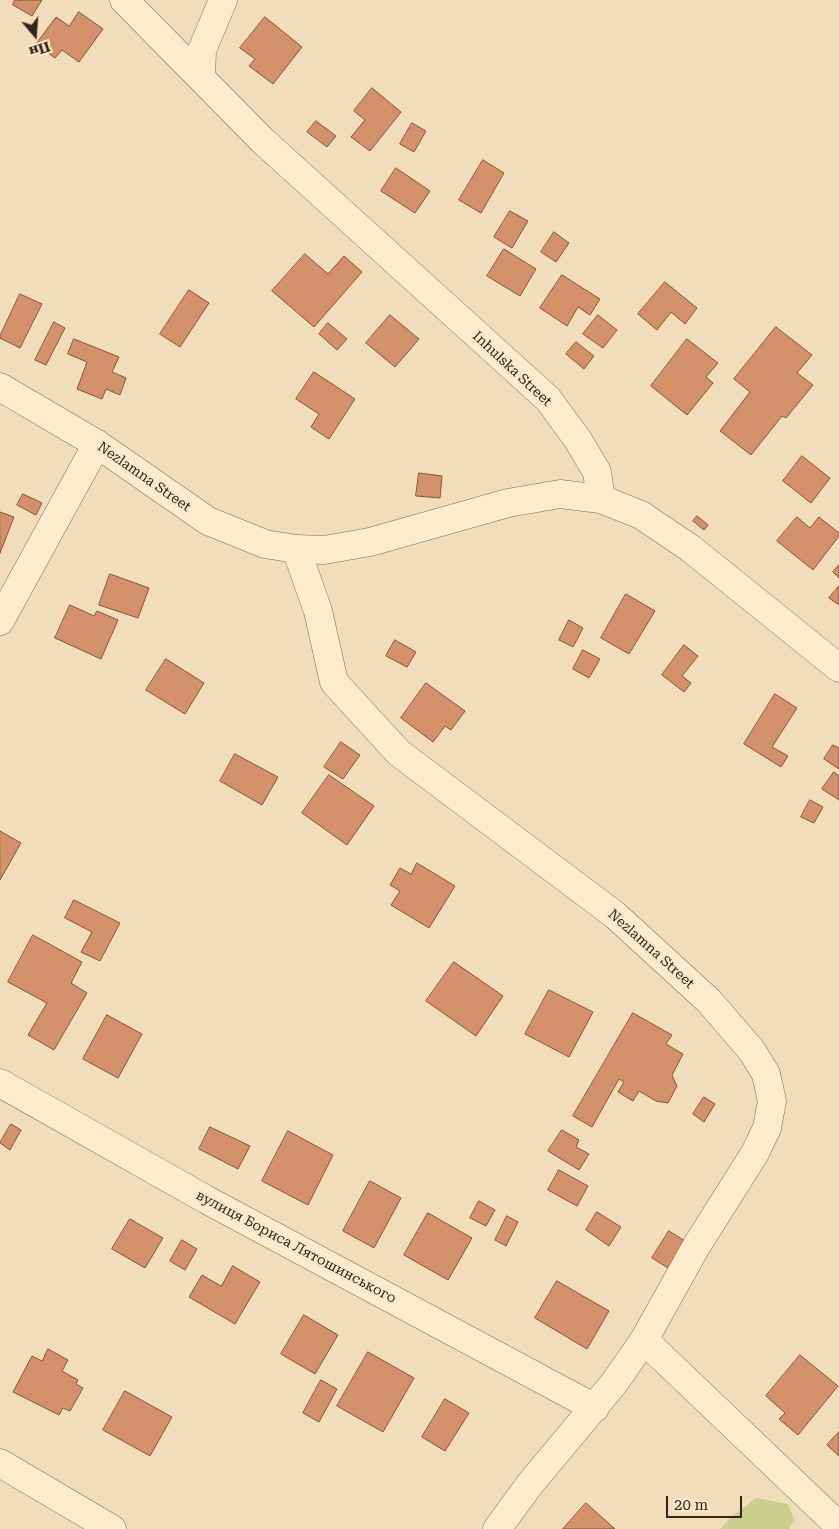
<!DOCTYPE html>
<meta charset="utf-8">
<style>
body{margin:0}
#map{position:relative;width:839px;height:1529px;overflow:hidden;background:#f1ddb9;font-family:"Roboto Serif",serif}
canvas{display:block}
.north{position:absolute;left:10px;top:10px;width:50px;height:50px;-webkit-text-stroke:4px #f8e8c9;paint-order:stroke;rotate:162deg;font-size:14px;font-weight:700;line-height:20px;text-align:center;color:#362519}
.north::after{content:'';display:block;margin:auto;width:18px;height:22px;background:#362519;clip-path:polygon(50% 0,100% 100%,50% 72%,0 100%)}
.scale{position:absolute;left:666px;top:1496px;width:76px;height:22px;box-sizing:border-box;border:2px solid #362519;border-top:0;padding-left:6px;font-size:15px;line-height:18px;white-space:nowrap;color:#362519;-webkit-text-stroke:4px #f8e8c9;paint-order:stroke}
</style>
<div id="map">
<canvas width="839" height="1529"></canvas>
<div class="north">Пн</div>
<div class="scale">20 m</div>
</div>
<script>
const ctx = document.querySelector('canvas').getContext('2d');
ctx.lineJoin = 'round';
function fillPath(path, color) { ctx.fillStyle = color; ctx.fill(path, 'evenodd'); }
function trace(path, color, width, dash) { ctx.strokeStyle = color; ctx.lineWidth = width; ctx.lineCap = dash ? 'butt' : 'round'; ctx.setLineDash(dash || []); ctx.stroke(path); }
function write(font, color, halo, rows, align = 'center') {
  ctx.font = font + ' "Roboto Serif",serif'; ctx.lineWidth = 5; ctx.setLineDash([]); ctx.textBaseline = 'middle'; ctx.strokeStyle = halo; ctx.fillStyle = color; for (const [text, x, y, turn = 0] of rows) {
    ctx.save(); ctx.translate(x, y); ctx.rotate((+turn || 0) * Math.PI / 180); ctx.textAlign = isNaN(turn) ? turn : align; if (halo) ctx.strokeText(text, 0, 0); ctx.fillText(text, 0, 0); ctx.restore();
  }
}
fillPath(new Path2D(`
 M 756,1498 L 788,1504 L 794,1520 L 789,1529 L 720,1529 L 729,1519 Z`), '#cbcf8d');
const building = new Path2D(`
 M 15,0 L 42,0 L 32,16 L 13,5 Z
 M 79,12 L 103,29 L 79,62 L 62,50 L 55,58 L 36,44 L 56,17 L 69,26 Z
 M 265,17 L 302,47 L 273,84 L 249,66 L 255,59 L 240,48 Z
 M 372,88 L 401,112 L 370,151 L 351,137 L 365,120 L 354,111 Z
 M 316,121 L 336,136 L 327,147 L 307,132 Z
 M 412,123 L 426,131 L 414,152 L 400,144 Z
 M 483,160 L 504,173 L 481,213 L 459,200 Z
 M 396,168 L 430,191 L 415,213 L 381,191 Z
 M 510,211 L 528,221 L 512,248 L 494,237 Z
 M 554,232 L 569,243 L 556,262 L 541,252 Z
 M 504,249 L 536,269 L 520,296 L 487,276 Z
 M 305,254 L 328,274 L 344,256 L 362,272 L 314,327 L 272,291 Z
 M 562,275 L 600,299 L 590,315 L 578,307 L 567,326 L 540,308 Z
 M 665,282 L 697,308 L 685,324 L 671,312 L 657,330 L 638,314 Z
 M 189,290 L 209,303 L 180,347 L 160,334 Z
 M 20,294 L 42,304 L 20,348 L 0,338 L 0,336 Z
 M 390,315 L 419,339 L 395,367 L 366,343 Z
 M 598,315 L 617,330 L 603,348 L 583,334 Z
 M 54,322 L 65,328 L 46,365 L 35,360 Z
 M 328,323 L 347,339 L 337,350 L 319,334 Z
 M 776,327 L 812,355 L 797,373 L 813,385 L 786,418 L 782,416 L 751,455 L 720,431 L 750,392 L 734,379 Z
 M 74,339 L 119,357 L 112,372 L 126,378 L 120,395 L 106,389 L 102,399 L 77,389 L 87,362 L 68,354 Z
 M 687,339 L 718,363 L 706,377 L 713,383 L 687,415 L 651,386 Z
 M 576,342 L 594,356 L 584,369 L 566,354 Z
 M 314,372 L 355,399 L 329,439 L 311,427 L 319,414 L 296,399 Z
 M 802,456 L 830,478 L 811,503 L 783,481 Z
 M 419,473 L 442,476 L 440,498 L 416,496 Z
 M 23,494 L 42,503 L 36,515 L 17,505 Z
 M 0,512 L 14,517 L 0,553 Z
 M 697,516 L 708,525 L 704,530 L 693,521 Z
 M 797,517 L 810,528 L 819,517 L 839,533 L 839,536 L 813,570 L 777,541 Z
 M 839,565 L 839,578 L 833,572 Z
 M 110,574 L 149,588 L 138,618 L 99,605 Z
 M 839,586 L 839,605 L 829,598 Z
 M 626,594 L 655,611 L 629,654 L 601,638 Z
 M 70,605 L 94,616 L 97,611 L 118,620 L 101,659 L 55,638 Z
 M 569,620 L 583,628 L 573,647 L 559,640 Z
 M 395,640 L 416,652 L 407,667 L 386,656 Z
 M 684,645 L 698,656 L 682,676 L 691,683 L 684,692 L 662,675 Z
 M 583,650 L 600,659 L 589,678 L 573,669 Z
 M 166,659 L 204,683 L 185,714 L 146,690 Z
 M 426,683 L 465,711 L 451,730 L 445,726 L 433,742 L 401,718 Z
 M 775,694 L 797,708 L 772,747 L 788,756 L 781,767 L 744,744 Z
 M 341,742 L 360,755 L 343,779 L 324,767 Z
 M 833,745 L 839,748 L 839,769 L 824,759 Z
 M 235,754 L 278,777 L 262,805 L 220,781 Z
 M 834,772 L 839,776 L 839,800 L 822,789 Z
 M 329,775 L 374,806 L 347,845 L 302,813 Z
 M 810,800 L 823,807 L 814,823 L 801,817 Z
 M 0,831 L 21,843 L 0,880 Z
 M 417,863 L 455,886 L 429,928 L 391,905 L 400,891 L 390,885 L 400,868 L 411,874 Z
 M 74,900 L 120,923 L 100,961 L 81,952 L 92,932 L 65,918 Z
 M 33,935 L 82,962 L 71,983 L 87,993 L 54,1050 L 28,1035 L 47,1003 L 8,982 Z
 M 454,962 L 503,996 L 476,1036 L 426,1001 Z
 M 549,990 L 593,1012 L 569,1057 L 525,1034 Z
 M 633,1013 L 672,1035 L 666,1044 L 683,1054 L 672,1075 L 677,1086 L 668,1103 L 656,1101 L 639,1091 L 633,1101 L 618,1092 L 624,1082 L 619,1079 L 592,1127 L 573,1116 Z
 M 107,1015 L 142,1034 L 118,1078 L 83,1059 Z
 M 704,1097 L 715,1104 L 704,1122 L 693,1114 Z
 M 11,1124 L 21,1130 L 10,1150 L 0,1143 Z
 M 210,1127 L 250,1146 L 238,1169 L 199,1149 Z
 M 562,1130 L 579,1140 L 576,1147 L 589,1154 L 579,1170 L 548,1151 Z
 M 288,1131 L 333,1155 L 308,1205 L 262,1181 Z
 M 559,1170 L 588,1186 L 577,1206 L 548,1190 Z
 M 370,1181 L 401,1198 L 374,1248 L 343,1231 Z
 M 479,1201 L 495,1210 L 486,1226 L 470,1218 Z
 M 597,1212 L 621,1227 L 609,1246 L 586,1230 Z
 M 428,1213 L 472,1238 L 448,1280 L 404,1255 Z
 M 507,1216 L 518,1222 L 506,1246 L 495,1240 Z
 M 130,1219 L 163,1238 L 145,1268 L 112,1249 Z
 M 669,1231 L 685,1241 L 668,1268 L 652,1258 Z
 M 182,1240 L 197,1249 L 185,1270 L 170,1261 Z
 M 233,1266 L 260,1282 L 235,1324 L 189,1297 L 202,1275 L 221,1286 Z
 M 557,1281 L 609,1311 L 587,1349 L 535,1318 Z
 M 304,1315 L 338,1335 L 315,1374 L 281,1354 Z
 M 48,1349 L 68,1360 L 62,1371 L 78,1380 L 76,1384 L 83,1388 L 70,1411 L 63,1408 L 59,1415 L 13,1392 L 32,1356 L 42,1361 Z
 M 368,1352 L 414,1378 L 383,1432 L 337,1406 Z
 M 800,1355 L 838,1386 L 798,1435 L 779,1419 L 785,1413 L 766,1396 Z
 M 321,1380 L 337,1389 L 319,1422 L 303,1413 Z
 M 125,1391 L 172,1417 L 150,1456 L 103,1430 Z
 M 445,1399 L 469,1413 L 445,1451 L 422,1437 Z
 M 839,1432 L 839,1456 L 827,1445 Z
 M 586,1503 L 615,1529 L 563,1529 Z`);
fillPath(building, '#d3916b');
trace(building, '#895336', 1);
const minor = new Path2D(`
 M 124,0 L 201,78
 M 223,0 L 202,50 L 201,78 L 263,141 L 548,399 L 578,440 L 597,472 L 601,499
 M 296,549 L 318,611 L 334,682 L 399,753 L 615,915 L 709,1001 L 752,1051 L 766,1074 L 772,1101 L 767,1128 L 755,1153 L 697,1245 L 644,1340 L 615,1382 L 530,1484 L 497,1529
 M 0,621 L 97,444
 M 0,1083 L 207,1200 L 595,1408
 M 644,1340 L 839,1526
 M 0,1463 L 112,1529`);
const tertiary = new Path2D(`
 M 0,387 L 97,444 L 208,521 L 265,544 L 296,549 L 324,550 L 370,542 L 508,503 L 560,494 L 601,499 L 641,515 L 690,548 L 839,668`);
trace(minor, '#886c52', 29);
trace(tertiary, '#886c52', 29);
trace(minor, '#fcebcc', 28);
trace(tertiary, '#fcebcc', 28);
write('14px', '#362519', '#f8e8c9', [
 ["Inhulska Street",512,369,43],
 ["Nezlamna Street",144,477,35],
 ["Nezlamna Street",651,949,42],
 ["вулиця Бориса Лятошинського",296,1247,28]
]);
</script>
